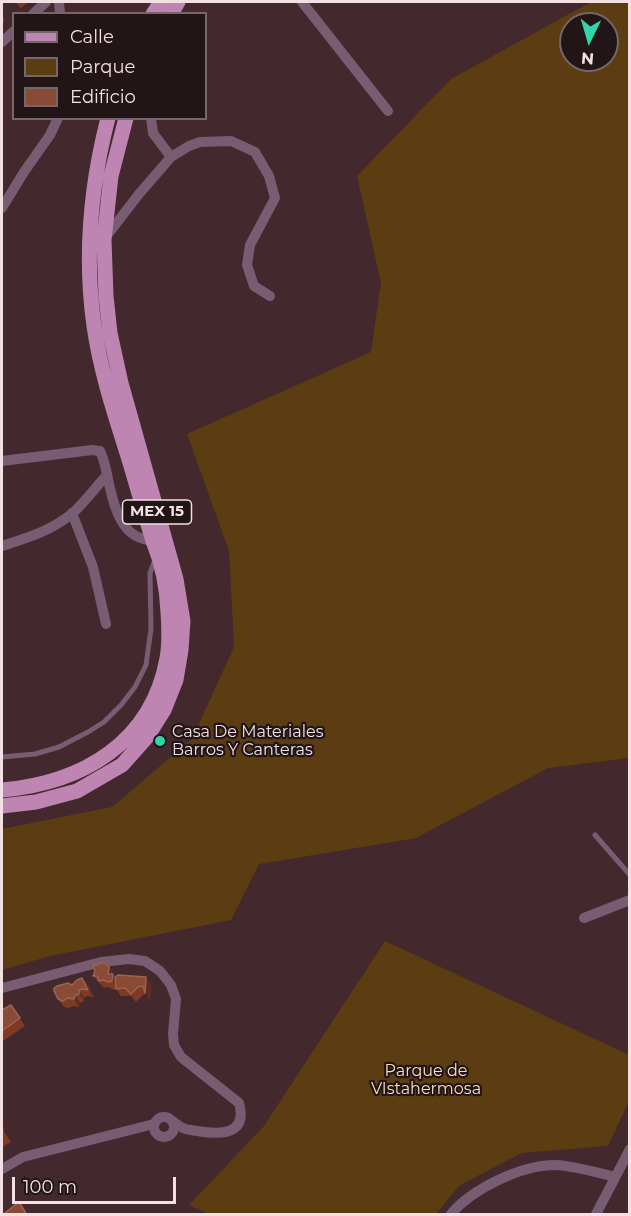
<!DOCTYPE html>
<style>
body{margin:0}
#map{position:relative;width:631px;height:1216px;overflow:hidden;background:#43282d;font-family:Montserrat,sans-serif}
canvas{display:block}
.frame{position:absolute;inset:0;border:3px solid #f3e0e3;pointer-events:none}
.legend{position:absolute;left:12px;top:12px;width:195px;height:108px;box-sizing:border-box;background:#211517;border:2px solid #756669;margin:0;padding:8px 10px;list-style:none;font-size:18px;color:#f3e0e3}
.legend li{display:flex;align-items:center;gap:12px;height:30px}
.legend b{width:30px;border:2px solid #756669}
.north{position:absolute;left:559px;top:12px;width:60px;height:60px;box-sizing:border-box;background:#211517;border:2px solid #756669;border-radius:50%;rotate:185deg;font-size:16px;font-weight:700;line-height:24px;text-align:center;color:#f3e0e3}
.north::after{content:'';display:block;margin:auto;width:21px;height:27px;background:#32d4a9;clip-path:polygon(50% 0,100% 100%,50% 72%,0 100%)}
.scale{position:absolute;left:12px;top:1177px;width:164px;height:27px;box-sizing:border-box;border:3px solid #f3e0e3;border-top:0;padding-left:8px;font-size:18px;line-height:21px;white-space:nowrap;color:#f3e0e3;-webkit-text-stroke:4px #211517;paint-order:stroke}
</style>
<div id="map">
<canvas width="631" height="1216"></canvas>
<div class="frame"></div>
<ul class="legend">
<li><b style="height:8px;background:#be85b3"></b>Calle</li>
<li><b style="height:16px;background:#5c3d12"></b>Parque</li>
<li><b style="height:16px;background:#8a4b36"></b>Edificio</li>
</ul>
<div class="north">N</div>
<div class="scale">100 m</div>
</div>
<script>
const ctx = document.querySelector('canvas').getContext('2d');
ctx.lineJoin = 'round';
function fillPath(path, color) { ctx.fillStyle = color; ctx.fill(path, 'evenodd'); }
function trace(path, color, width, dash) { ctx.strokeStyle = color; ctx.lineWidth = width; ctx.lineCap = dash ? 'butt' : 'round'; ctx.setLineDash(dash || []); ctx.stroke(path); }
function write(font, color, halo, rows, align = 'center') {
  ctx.font = font + ' Montserrat,sans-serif'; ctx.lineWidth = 4.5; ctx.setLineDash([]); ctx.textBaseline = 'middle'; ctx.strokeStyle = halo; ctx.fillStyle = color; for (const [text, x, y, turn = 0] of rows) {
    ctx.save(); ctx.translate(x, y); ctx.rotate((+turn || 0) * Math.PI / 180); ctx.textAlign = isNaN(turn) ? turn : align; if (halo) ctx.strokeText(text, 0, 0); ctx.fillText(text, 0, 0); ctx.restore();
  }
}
fillPath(new Path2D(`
 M 591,2 L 629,2 L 629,758 L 548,768 L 416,838 L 259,864 L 231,920 L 50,956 L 2,970 L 2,829 L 112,807 L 192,739 L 234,647 L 229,551 L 187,434 L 371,352 L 381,283 L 357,176 L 451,79 ZM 571,24 L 607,24 L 607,60 L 571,60 Z
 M 385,941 L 629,1055 L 629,1101 L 608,1146 L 522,1153 L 460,1185 L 436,1214 L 209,1214 L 189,1205 L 264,1126 Z`), '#5c3d12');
trace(new Path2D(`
 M 2,757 L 35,754 L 59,747 L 88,732 L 104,722 L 121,705 L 135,687 L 146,665 L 151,629 L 150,573 L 155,560
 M 595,835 L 630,875`), '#785c72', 5);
trace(new Path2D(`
 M 59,2 L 60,14
 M 302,2 L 388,111
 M 33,14 L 46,2
 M 2,42 L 14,31
 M 151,118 L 153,133 L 171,157
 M 2,208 L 24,172 L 50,135 L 58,118
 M 105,238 L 139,194 L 171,157 L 189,146 L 200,142 L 231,141 L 255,152 L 269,176 L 275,198 L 250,245 L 247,265 L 254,286 L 270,296
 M 2,461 L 92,450 L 100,451 C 104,459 105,466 107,474 C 111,494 117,528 138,537 C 143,539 148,540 153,541
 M 72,513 L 93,567 L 106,624
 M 2,546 C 27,538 54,530 75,511 C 86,500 96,487 107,475
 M 584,918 L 630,900
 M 2,988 L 101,962 L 129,959 L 145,961 L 160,971 L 171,985 L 176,999 L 173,1034 L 174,1045 L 181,1057 L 239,1103 C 248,1135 220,1135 197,1131 C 193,1130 187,1130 183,1128 C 179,1126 175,1123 171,1120
 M154 1127a10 10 0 1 1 20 0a10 10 0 1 1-20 0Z
 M 2,1169 L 23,1157 L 154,1124
 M 451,1214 C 472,1189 521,1165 555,1165 C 575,1166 596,1172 615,1177
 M 596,1214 L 630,1149`), '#785c72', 10);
trace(new Path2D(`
 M 153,14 L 161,2
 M 171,14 L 178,2
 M 2,790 C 82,783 152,743 167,658 C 170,643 169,627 168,612 C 167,588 162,563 153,541 C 144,512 136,482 127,453 C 114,412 100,369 94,326 C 84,255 90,188 108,118
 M 2,806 L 36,802 L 77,791 L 122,765 L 147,737 L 164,710 L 176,680 L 181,650 L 183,621 L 176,579 L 121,383 L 110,333 L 106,296 L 104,240 L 111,176 L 126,118`), '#be85b3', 15);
fillPath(new Path2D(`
 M 15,2 L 28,2 L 21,8 Z
 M 2,15 L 5,20 L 2,23 Z
 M 109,967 L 115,977 L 151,984 L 150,1001 L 146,994 L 143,995 L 136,1002 L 131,996 L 121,996 L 116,989 L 114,990 L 108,987 L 104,988 L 93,976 Z
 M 82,978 L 88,985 L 94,997 L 87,996 L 84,998 L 84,1001 L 80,1003 L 79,1007 L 73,1006 L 69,1008 L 64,1007 L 58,999 L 72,985 Z
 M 11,1005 L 25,1026 L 3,1041 L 2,1039 L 2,1010 Z
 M 2,1122 L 5,1130 L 4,1132 L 11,1142 L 2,1147 Z`), '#7e3a22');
fillPath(new Path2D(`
 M 109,967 L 118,982 L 118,989 L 108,974 Z
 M 146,977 L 151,984 L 150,1001 L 145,993 Z
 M 82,978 L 88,985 L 94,997 L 88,990 Z
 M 79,990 L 84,998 L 84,1001 L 79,994 Z
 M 75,995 L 80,1003 L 79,1007 L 74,999 Z
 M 2,1122 L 5,1130 L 4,1132 L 2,1128 Z`), '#612b1d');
const building = new Path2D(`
 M 99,963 L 104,963 L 109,967 L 108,974 L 113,974 L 112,981 L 109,982 L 103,980 L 99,981 L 97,976 L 93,976 L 95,971 L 93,965 L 98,965 Z
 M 118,975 L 146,977 L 145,993 L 143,986 L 138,987 L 131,994 L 125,988 L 116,989 L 115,977 Z
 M 82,978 L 88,990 L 82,989 L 79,990 L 79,994 L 75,995 L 74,999 L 67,998 L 63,1001 L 58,999 L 54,991 L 54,988 L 57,986 L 68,983 L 72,985 L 77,980 Z
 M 11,1005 L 20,1018 L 2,1031 L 2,1010 Z
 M 19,1202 L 27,1215 L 2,1215 Z`);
fillPath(building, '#8a4b36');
trace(building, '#9b6351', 1.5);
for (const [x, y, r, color] of [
 [160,741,6,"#32d4a9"]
]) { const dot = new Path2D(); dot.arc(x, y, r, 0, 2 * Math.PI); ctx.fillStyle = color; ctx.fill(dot); trace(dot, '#211517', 2); }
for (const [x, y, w] of [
 [157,512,69]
]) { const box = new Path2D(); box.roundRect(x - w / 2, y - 12, w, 24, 4.5); ctx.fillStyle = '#211517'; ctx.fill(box); trace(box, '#f3e0e3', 1.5); }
write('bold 15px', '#f3e0e3', null, [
 ["MEX 15",157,512]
]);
write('16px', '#f3e0e3', '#211517', [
 ["Casa De Materiales",172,732],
 ["Barros Y Canteras",172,750]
], 'left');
write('16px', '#fbdebb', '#211517', [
 ["Parque de",426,1071],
 ["VIstahermosa",426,1089]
]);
</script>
